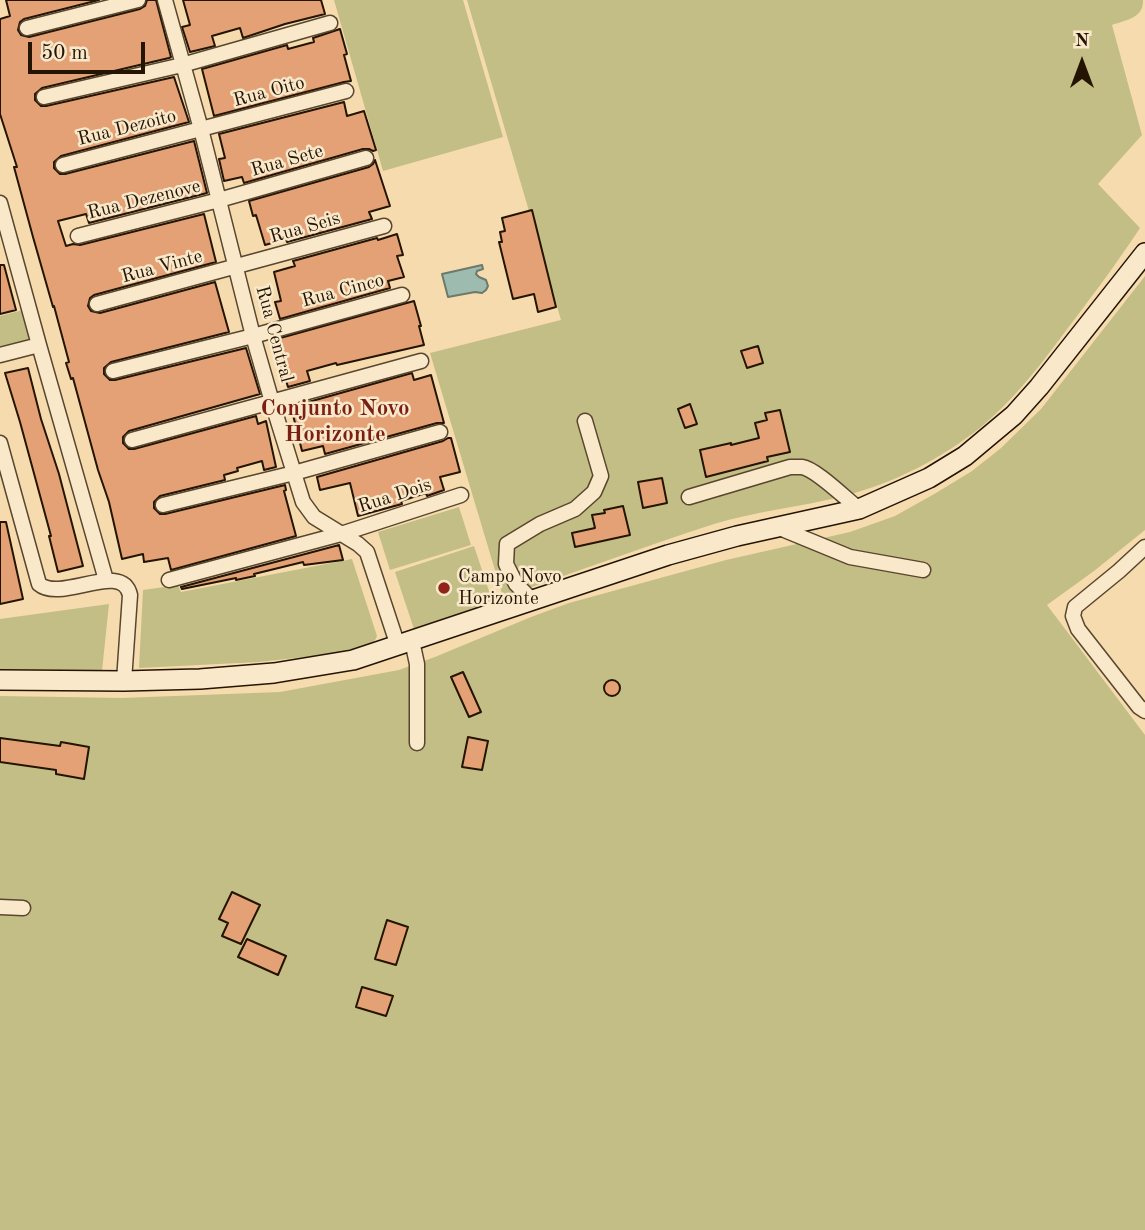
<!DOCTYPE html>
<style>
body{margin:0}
#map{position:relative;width:1145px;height:1230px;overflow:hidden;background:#f6dbae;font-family:"Old Standard TT",serif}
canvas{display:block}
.north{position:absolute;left:1047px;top:28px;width:70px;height:70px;-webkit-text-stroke:5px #f9e8ca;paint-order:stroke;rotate:0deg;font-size:19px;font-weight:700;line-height:28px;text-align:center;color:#241503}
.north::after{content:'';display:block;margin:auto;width:24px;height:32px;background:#241503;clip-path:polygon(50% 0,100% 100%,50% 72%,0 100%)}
.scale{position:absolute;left:28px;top:42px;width:117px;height:32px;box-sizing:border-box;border:4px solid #241503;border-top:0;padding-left:9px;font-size:21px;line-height:24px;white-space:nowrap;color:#241503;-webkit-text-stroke:5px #f9e8ca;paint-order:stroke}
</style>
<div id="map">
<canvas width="1145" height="1230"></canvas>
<div class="north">N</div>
<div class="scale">50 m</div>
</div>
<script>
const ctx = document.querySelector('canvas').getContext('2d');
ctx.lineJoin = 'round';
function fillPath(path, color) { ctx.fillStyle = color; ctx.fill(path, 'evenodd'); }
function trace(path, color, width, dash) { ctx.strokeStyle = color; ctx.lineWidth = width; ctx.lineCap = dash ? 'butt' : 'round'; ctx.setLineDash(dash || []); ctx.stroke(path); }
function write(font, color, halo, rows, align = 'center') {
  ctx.font = font + ' "Old Standard TT",serif'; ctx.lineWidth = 5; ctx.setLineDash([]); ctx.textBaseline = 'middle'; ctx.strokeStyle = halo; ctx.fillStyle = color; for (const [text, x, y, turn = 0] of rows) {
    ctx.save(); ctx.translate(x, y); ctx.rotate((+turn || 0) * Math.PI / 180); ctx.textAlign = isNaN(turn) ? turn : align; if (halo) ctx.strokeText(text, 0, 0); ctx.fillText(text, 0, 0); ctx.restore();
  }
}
fillPath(new Path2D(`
 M 334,0 L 463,0 L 503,137 L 383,171 Z
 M 467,0 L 1143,0 C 1144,18 1126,20 1112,25 L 1142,135 L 1098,184 L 1140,228 C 1115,266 1087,303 1059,340 C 1036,371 1011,402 981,427 C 941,459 894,483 844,496 C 801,507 757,511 714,524 C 643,547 573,573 503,597 L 430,353 L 561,320 Z
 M 1145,276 L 1145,530 L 1094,571 L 1047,605 L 1145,735 L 1145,1230 L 0,1230 L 0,696 L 122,698 L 280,692 L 399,670 L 435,657 L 531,617 L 569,603 L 726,560 L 850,532 L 895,516 L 936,493 L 972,471 L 1001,448 L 1041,409 Z
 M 23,310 L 31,339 L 0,347 L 0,316 Z
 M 459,507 L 471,545 L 390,570 L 378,532 Z
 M 474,546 L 493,603 L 414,629 L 395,572 Z
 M 352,559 L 377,636 C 374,646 361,649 352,652 L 259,662 L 139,668 L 143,590 L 178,585 L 181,592 Z
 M 109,604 L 102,671 L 0,672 L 0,619 Z`), '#c3be85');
const water = new Path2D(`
 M 482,265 L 483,269 L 477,271 L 476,274 L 479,277 L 486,280 L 488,286 L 486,290 L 482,293 L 475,292 L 448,297 L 442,274 Z`);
fillPath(water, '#9dbbae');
trace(water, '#6d796a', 2);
const building = new Path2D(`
 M 6,0 L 99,0 L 24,19 L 20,22 L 18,30 L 21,35 L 29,37 L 140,9 L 145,6 L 147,0 L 156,0 L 171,57 L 169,58 L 42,88 L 35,94 L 35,100 L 41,106 L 46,106 L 174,77 L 189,122 L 61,156 L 54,162 L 54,168 L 60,174 L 65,174 L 194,141 L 207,193 L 89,223 L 86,214 L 58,221 L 66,246 L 73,244 L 80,245 L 204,214 L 216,262 L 94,295 L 90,298 L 88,306 L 91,311 L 100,313 L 215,282 L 229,332 L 111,362 L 104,368 L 104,374 L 110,380 L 115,380 L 246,348 L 260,394 L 129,431 L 123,437 L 123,443 L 129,449 L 134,449 L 256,416 L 258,424 L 266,421 L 276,467 L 264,470 L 262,461 L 237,468 L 238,471 L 224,475 L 225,480 L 160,496 L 154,502 L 154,508 L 160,514 L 165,514 L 285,485 L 286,490 L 284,491 L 296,536 L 171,570 L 168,558 L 144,562 L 143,554 L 122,559 L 109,502 L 98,470 L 73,378 L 71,379 L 66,363 L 69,362 L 54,306 L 53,307 L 33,237 L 14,167 L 17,167 L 0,114 L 0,19 L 10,16 Z
 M 183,0 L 321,0 L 325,14 L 285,24 L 243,38 L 240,28 L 212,36 L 215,46 L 190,52 L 182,27 L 190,25 Z
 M 340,29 L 347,54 L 344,55 L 351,81 L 344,82 L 214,116 L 202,69 L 287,45 L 288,49 L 314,42 L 313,38 Z
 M 344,102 L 347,116 L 364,111 L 376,150 L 373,151 L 369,149 L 363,149 L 244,183 L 242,177 L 224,181 L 219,159 L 225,158 L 219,134 Z
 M 375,160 L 390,206 L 369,212 L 372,219 L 287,242 L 286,239 L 265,245 L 256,215 L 253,216 L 249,201 L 369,167 L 373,164 Z
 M 532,210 L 556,307 L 538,312 L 534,294 L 513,299 L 499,242 L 502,242 L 500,232 L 505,231 L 502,218 Z
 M 397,234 L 403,255 L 397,256 L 404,277 L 388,281 L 390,288 L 280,319 L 275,302 L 281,301 L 274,272 L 295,266 L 293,261 L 377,238 L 378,240 Z
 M 0,265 L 4,265 L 16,310 L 0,314 Z
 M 414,301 L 421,326 L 419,326 L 424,345 L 337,365 L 336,363 L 307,371 L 310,381 L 288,387 L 273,340 Z
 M 758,346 L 763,363 L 747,368 L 741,351 Z
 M 28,368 L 41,419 L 59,474 L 83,566 L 58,572 L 49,536 L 51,536 L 20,422 L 5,373 Z
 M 412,373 L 414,380 L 431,375 L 444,423 L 437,423 L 325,454 L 323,446 L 302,451 L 293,415 L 289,416 L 287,408 Z
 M 690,404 L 697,424 L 685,428 L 678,409 Z
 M 780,410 L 790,452 L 767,457 L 768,461 L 706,477 L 700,450 L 731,443 L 731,445 L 759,438 L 755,423 L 767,420 L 765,413 Z
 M 448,438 L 451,438 L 460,472 L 440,477 L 444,490 L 427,496 L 426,493 L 401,501 L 402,504 L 358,516 L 350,483 L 320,490 L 317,477 L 443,441 Z
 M 662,478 L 667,503 L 643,508 L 638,482 Z
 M 623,506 L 630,535 L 575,547 L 572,533 L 595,528 L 592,515 L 605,513 L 604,510 Z
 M 0,522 L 6,522 L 23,599 L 0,604 Z
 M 339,545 L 343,560 L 304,565 L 303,562 L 254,574 L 255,576 L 236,580 L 236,578 L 182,589 L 181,587 Z
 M 463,672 L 481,712 L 469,717 L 451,677 Z
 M604 688a8 8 0 1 1 16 0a8 8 0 1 1-16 0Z
 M 468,737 L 488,741 L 482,770 L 462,767 Z
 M 0,738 L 60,746 L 61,742 L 89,747 L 84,779 L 56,774 L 56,770 L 0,762 Z
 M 232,892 L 260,905 L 241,944 L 222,936 L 228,923 L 219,919 Z
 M 387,920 L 408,927 L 396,965 L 375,959 Z
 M 247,939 L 286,956 L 278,975 L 238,957 Z
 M 362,987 L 393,996 L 386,1016 L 356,1007 Z`);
fillPath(building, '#e3a175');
trace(building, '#241503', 2);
const street = new Path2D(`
 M 165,0 L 201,129 L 253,336 L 272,402 L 303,502 L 314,517 L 358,544 L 367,552 L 398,646
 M 27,28 L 138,0
 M 44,97 L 182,65 L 330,23
 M 63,165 L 346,91
 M 0,203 L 39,345 L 106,580
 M 78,236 L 219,200 L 366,158
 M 97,304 L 384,226
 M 0,355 L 39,345
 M 113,371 L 253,336 L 402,295
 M 132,440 L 421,361
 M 0,443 L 39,584 C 61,603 122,560 130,595 L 124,681
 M 689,497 L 790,467 C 792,467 800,467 802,467 C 816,469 846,499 859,509
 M 163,505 L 294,473 L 440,432
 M 777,527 L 850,557 L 923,570
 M 1145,547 L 1119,571 L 1075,607 L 1073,616 L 1078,629 L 1139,707 L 1145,711
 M 169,580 L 341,534 L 461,495
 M 532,600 L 516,584 L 506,564 L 507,544 L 540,524 L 575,509 L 594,492 L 601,476 L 585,421
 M 412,641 L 417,664 L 417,743
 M 0,907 L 23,908`);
const secondary = new Path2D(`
 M 0,680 L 124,681 L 200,679 L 274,673 L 353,660 L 668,555 L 737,536 L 859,509 L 929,478 L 965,456 L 1014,415 L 1039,387 L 1145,253`);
trace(street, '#58462e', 17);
trace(secondary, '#241503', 22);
trace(street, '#f9e8ca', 14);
trace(secondary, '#f9e8ca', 19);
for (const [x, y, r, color] of [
 [444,588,7,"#8f2418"]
]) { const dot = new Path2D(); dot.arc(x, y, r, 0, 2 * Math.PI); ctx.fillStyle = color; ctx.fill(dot); trace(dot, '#f9e8ca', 2.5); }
write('19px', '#241503', '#f9e8ca', [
 ["Rua Oito",269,92,-15],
 ["Rua Dezoito",127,128,-14],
 ["Rua Sete",287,161,-16],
 ["Rua Dezenove",144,200,-14],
 ["Rua Seis",305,228,-16],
 ["Rua Vinte",162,267,-15],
 ["Rua Cinco",343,291,-15],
 ["Rua Central",274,334,75],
 ["Rua Dois",395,496,-18]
]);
write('19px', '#241503', '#f9e8ca', [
 ["Campo Novo",458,577],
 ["Horizonte",458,599]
], 'left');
write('bold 23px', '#7a1f14', '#f9e8ca', [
 ["Conjunto Novo",335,409],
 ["Horizonte",335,435]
]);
</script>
